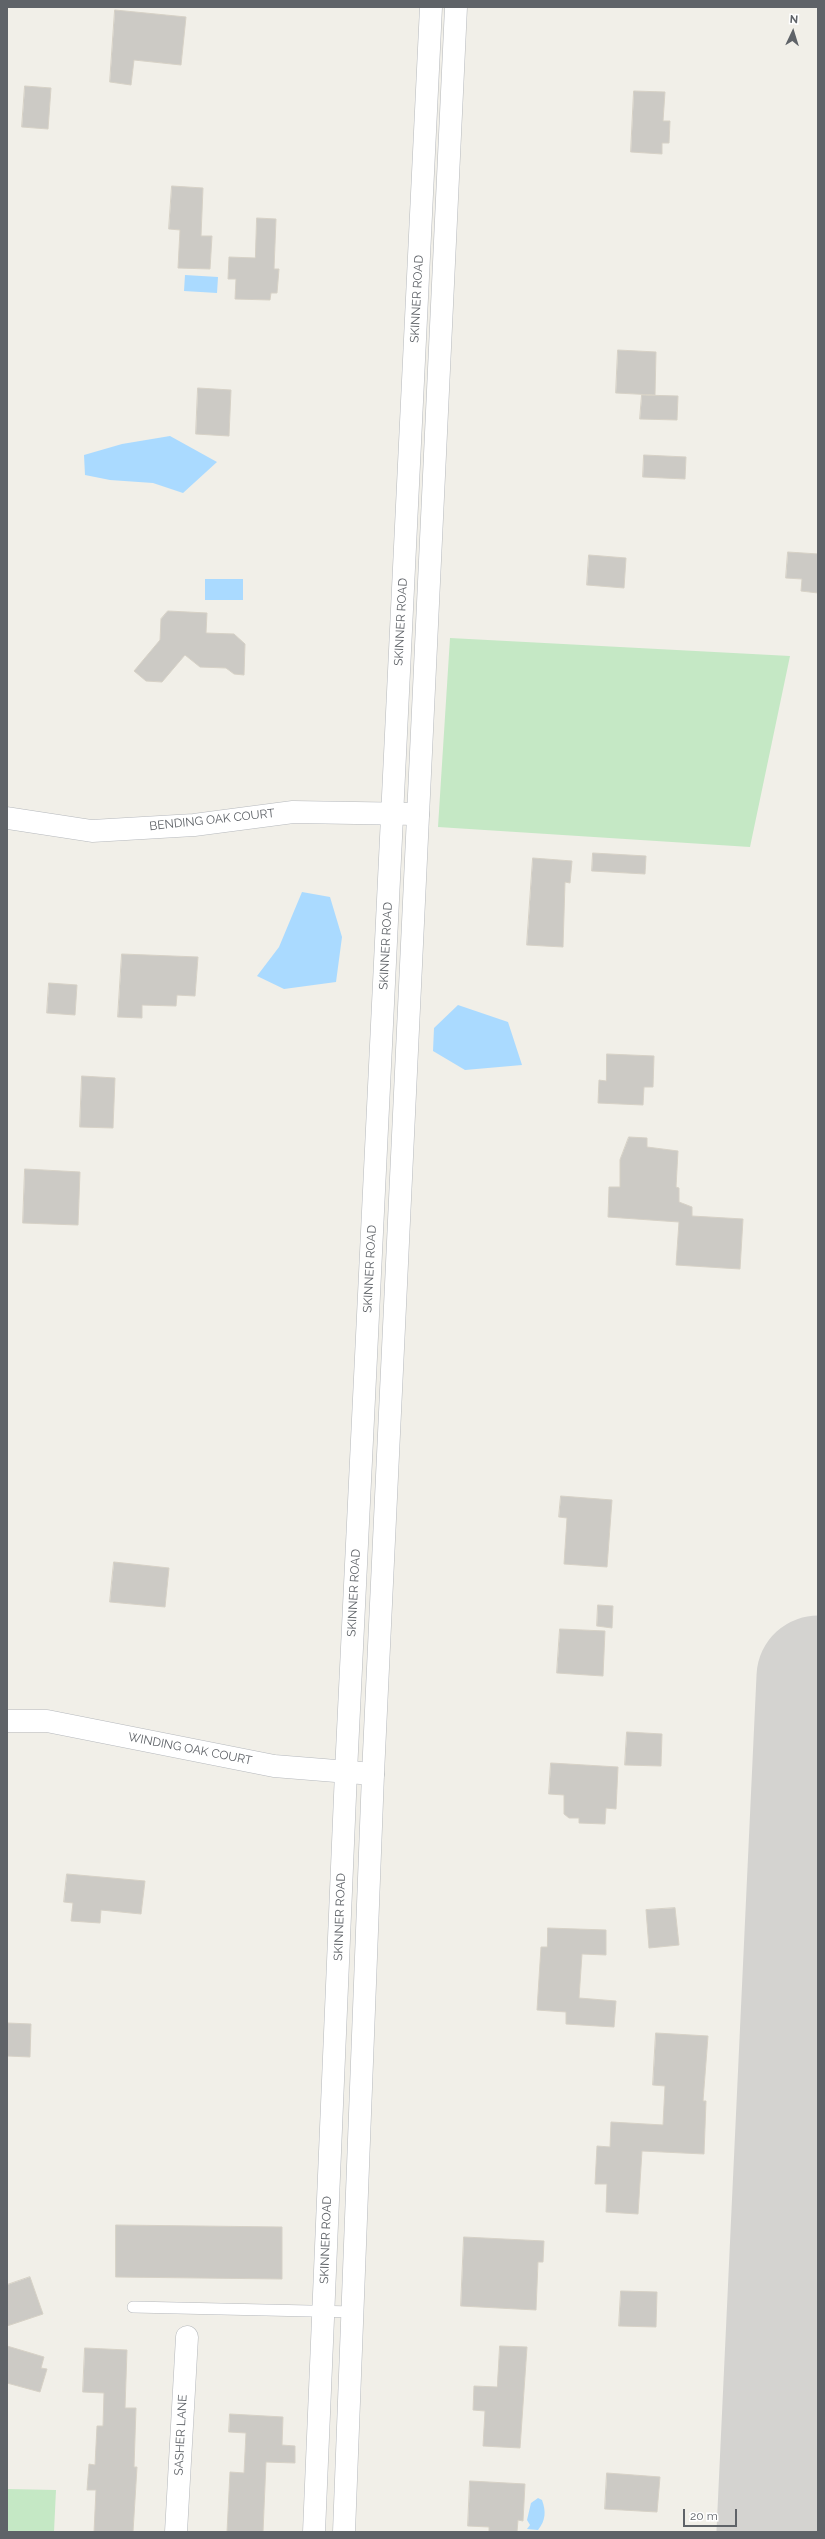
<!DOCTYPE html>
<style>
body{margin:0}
#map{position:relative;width:825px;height:2539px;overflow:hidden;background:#f1efe8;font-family:Raleway,sans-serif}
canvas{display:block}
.frame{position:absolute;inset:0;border:8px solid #5f6368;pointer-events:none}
.north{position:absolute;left:773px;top:12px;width:40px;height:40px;-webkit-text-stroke:3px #fff;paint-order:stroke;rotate:4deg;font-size:11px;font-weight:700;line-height:16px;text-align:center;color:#5f6368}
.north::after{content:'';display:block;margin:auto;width:14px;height:18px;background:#5f6368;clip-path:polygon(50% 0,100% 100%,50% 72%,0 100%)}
.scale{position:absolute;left:683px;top:2509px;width:54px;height:18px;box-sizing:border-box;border:2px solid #5f6368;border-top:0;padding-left:5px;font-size:12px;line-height:14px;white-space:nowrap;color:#5f6368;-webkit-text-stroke:3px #fff;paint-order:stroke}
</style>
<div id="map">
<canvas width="825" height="2539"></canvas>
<div class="frame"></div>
<div class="north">N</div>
<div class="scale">20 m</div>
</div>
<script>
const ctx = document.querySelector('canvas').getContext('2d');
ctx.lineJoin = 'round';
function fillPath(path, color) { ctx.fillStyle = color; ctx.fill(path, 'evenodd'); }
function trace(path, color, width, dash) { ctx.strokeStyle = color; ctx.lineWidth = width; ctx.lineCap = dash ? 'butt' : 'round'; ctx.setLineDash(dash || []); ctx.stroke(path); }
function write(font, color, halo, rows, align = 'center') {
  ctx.font = font + ' Raleway,sans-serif'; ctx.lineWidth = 3; ctx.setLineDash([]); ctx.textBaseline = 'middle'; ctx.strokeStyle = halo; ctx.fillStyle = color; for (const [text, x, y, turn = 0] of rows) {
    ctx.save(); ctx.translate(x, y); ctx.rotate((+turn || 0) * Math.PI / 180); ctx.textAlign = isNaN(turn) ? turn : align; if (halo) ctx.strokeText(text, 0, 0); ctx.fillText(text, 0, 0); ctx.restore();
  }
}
fillPath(new Path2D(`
 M 450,638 L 790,656 L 750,847 L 438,827 Z
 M 7,2489 L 56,2490 L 54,2532 L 7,2532 Z`), '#c5e8c5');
fillPath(new Path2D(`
 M 185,275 L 218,277 L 217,293 L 184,291 Z
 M 170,436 L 217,462 L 183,493 L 153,483 L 110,480 L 85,475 L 84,455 L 122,444 Z
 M 205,579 L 243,579 L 243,600 L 205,600 Z
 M 302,892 L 330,897 L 342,937 L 336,982 L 284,989 L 257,976 L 279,947 Z
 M 458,1005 L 508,1022 L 522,1065 L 465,1070 L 433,1051 L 434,1028 Z
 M 538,2498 L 542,2500 C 546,2511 546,2520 538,2530 L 527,2529 L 530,2525 L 527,2520 L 531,2503 Z`), '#aadaff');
trace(new Path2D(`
 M 778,2532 L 818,1677`), '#d4d3d0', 123);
const building = new Path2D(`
 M 115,10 L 186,17 L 181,65 L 134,60 L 131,85 L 110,82 Z
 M 25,86 L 51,88 L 48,129 L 22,127 Z
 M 634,91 L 665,92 L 663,121 L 670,121 L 669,143 L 662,143 L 662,154 L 631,152 Z
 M 172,186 L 203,188 L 201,236 L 212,236 L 210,269 L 178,268 L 180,230 L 169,229 Z
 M 257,218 L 276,219 L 274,269 L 279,269 L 277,293 L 271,293 L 270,300 L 235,299 L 236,279 L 228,279 L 229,257 L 255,258 Z
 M 618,350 L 656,352 L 655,395 L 616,393 Z
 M 198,388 L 231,390 L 229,436 L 196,434 Z
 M 642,395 L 678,396 L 677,420 L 640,419 Z
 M 644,455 L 686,457 L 685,479 L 643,477 Z
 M 788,552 L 818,554 L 818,593 L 801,591 L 802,579 L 786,578 Z
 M 589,555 L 626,558 L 624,588 L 587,585 Z
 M 168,611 L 207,613 L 206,633 L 234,634 L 245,644 L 244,675 L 234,674 L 226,668 L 200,667 L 185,655 L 162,682 L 146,681 L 134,671 L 160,640 L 161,619 Z
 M 593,853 L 646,856 L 645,874 L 592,871 Z
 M 533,858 L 572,861 L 570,883 L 565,882 L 563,947 L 527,945 Z
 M 122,954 L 198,957 L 195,996 L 177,995 L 176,1006 L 142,1005 L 142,1018 L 118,1017 Z
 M 49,983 L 77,985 L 75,1015 L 47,1013 Z
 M 607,1054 L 654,1056 L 653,1087 L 644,1087 L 643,1105 L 598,1103 L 599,1080 L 606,1081 Z
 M 82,1076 L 115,1078 L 113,1128 L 80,1127 Z
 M 629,1137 L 647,1138 L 647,1147 L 678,1151 L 676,1187 L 679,1188 L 679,1202 L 692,1207 L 692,1216 L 743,1219 L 740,1269 L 676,1265 L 679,1222 L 608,1217 L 609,1187 L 620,1187 L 620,1160 Z
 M 25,1169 L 80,1172 L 78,1225 L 23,1223 Z
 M 561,1496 L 612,1500 L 607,1567 L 564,1564 L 567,1518 L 559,1517 Z
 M 114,1562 L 169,1568 L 165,1607 L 110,1602 Z
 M 598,1605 L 613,1606 L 612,1628 L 597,1626 Z
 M 560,1629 L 605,1631 L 603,1676 L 557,1673 Z
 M 627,1732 L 662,1734 L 661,1766 L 625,1765 Z
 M 551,1763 L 618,1767 L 616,1809 L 606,1808 L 605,1824 L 579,1823 L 579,1818 L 569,1818 L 564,1814 L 564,1795 L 549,1794 Z
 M 67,1874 L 145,1881 L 141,1914 L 101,1910 L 100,1923 L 71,1921 L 73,1903 L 64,1902 Z
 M 675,1908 L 679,1945 L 649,1948 L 646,1910 Z
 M 548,1928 L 606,1930 L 606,1955 L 582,1954 L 579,1998 L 616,2001 L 614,2027 L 566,2024 L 566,2012 L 537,2010 L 541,1947 L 547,1947 Z
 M 7,2023 L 31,2024 L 30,2057 L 7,2056 Z
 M 656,2033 L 708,2036 L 703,2101 L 706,2101 L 704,2154 L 642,2151 L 638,2214 L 606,2212 L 607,2184 L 595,2184 L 597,2146 L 610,2147 L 611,2122 L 663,2125 L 665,2086 L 653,2085 Z
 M 116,2225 L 282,2227 L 282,2279 L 116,2277 Z
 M 464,2237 L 544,2241 L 543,2262 L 538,2262 L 536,2310 L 461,2306 Z
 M 30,2277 L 43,2314 L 7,2326 L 7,2285 Z
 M 621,2291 L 657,2292 L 656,2327 L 619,2326 Z
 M 7,2346 L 44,2357 L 41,2368 L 47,2369 L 40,2392 L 7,2383 Z
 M 500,2346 L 527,2347 L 520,2448 L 483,2446 L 485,2411 L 473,2410 L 474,2386 L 497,2387 Z
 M 85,2348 L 127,2350 L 125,2408 L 136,2408 L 134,2467 L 137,2467 L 133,2532 L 94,2532 L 96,2490 L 87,2490 L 89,2464 L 95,2465 L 97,2426 L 103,2426 L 104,2393 L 83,2392 Z
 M 230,2414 L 283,2417 L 282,2445 L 295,2446 L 295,2463 L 266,2462 L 263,2532 L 227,2532 L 230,2472 L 244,2473 L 246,2433 L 229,2432 Z
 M 607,2473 L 660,2477 L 657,2512 L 605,2509 Z
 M 470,2481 L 525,2484 L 523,2521 L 518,2520 L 517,2532 L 489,2532 L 489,2527 L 468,2526 Z`);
fillPath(building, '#cccac5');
trace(building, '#d6d1c6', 1);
const service = new Path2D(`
 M 133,2307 L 354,2312`);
const minor = new Path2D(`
 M 7,818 L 92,831 L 194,825 L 293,812 L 418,814
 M 7,1721 L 47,1721 L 274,1766 L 373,1774
 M 176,2532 L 187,2337`);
const tertiary = new Path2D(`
 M 314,2532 L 346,1772 L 431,7
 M 344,2532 L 373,1774 L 456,7`);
trace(service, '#b5b8bc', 12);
trace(minor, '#b5b8bc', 23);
trace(tertiary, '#b5b8bc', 23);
trace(service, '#fff', 11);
trace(minor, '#fff', 22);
trace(tertiary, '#fff', 22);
write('12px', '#5f6368', '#fff', [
 ["SKINNER ROAD",417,299,-87],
 ["SKINNER ROAD",401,622,-87],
 ["BENDING OAK COURT",212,820,-6],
 ["SKINNER ROAD",386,946,-87],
 ["SKINNER ROAD",370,1269,-87],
 ["SKINNER ROAD",354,1593,-87],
 ["WINDING OAK COURT",190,1749,11],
 ["SKINNER ROAD",340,1917,-88],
 ["SKINNER ROAD",326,2240,-88],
 ["SASHER LANE",181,2435,-87]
]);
</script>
